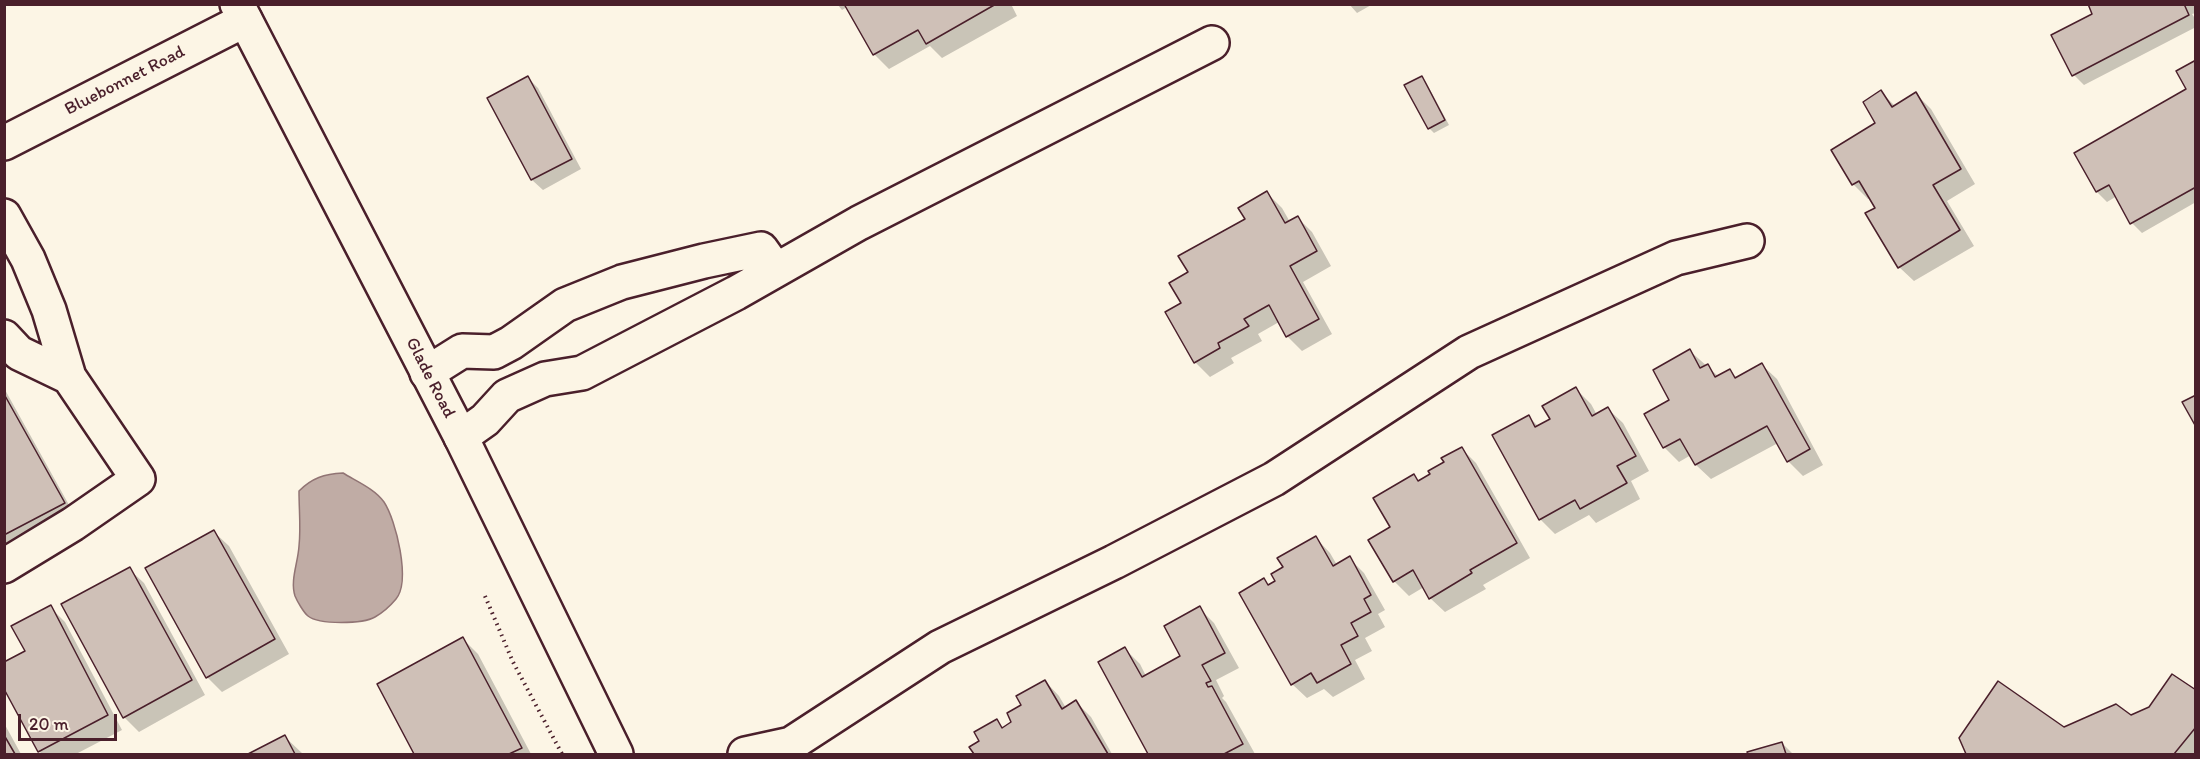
<!DOCTYPE html>
<style>
body{margin:0}
#map{position:relative;width:2200px;height:759px;overflow:hidden;background:#fcf5e5;font-family:Itim,sans-serif}
canvas{display:block}
.frame{position:absolute;inset:0;border:6px solid #4a1f2b;pointer-events:none}
.scale{position:absolute;left:18px;top:714px;width:99px;height:27px;box-sizing:border-box;border:3px solid #4a1f2b;border-top:0;padding-left:8px;font-size:18px;line-height:21px;white-space:nowrap;color:#4a1f2b;-webkit-text-stroke:4px #fcf5e5;paint-order:stroke}
</style>
<div id="map">
<canvas width="2200" height="759"></canvas>
<div class="frame"></div>
<div class="scale">20 m</div>
</div>
<script>
const ctx = document.querySelector('canvas').getContext('2d');
ctx.lineJoin = 'round';
function fillPath(path, color) { ctx.fillStyle = color; ctx.fill(path, 'evenodd'); }
function trace(path, color, width, dash) { ctx.strokeStyle = color; ctx.lineWidth = width; ctx.lineCap = dash ? 'butt' : 'round'; ctx.setLineDash(dash || []); ctx.stroke(path); }
function write(font, color, halo, rows, align = 'center') {
  ctx.font = font + ' Itim,sans-serif'; ctx.lineWidth = 5; ctx.setLineDash([]); ctx.textBaseline = 'middle'; ctx.strokeStyle = halo; ctx.fillStyle = color; for (const [text, x, y, turn = 0] of rows) {
    ctx.save(); ctx.translate(x, y); ctx.rotate((+turn || 0) * Math.PI / 180); ctx.textAlign = isNaN(turn) ? turn : align; if (halo) ctx.strokeText(text, 0, 0); ctx.fillText(text, 0, 0); ctx.restore();
  }
}
const water = new Path2D(`
 M 343,473 C 356,481 375,489 384,502 C 396,520 411,581 396,599 C 391,605 382,613 375,617 C 363,624 319,625 308,616 C 304,613 297,601 295,596 C 290,580 298,563 299,546 C 301,528 299,510 299,491 C 312,478 324,474 343,473 Z`);
fillPath(water, '#c0aca5');
trace(water, '#917474', 1.5);
fillPath(new Path2D(`
 M 837,4 L 1011,4 L 1017,16 L 942,58 L 930,46 L 889,69 L 874,54 L 847,7 L 842,10 Z
 M 1349,4 L 1373,4 L 1357,13 Z
 M 2089,4 L 2196,4 L 2196,13 L 2192,14 L 2196,20 L 2196,27 L 2084,85 L 2074,75 L 2094,14 Z
 M 2196,62 L 2196,202 L 2142,233 L 2132,223 L 2117,196 L 2107,202 L 2097,192 L 2076,154 L 2188,90 Z
 M 1422,77 L 1426,82 L 1449,125 L 1434,133 L 1429,128 Z
 M 528,78 L 538,88 L 581,169 L 543,190 L 532,180 L 489,99 Z
 M 1881,92 L 1895,106 L 1916,94 L 1931,109 L 1975,184 L 1947,201 L 1974,246 L 1914,281 L 1899,267 L 1877,208 L 1871,197 L 1868,199 L 1853,184 L 1877,124 Z
 M 1267,193 L 1282,208 L 1290,222 L 1298,218 L 1312,232 L 1331,266 L 1303,282 L 1332,334 L 1302,351 L 1287,336 L 1279,322 L 1258,334 L 1262,341 L 1231,358 L 1234,363 L 1210,377 L 1195,362 L 1183,304 L 1190,273 L 1247,219 Z
 M 1690,351 L 1718,376 L 1730,370 L 1737,378 L 1762,365 L 1777,379 L 1823,465 L 1803,476 L 1788,461 L 1778,443 L 1711,479 L 1696,465 L 1691,455 L 1679,462 L 1664,447 L 1646,415 L 1671,401 Z
 M 4,388 L 74,514 L 4,551 Z
 M 1576,389 L 1591,404 L 1597,415 L 1608,409 L 1623,423 L 1649,471 L 1631,481 L 1640,499 L 1596,523 L 1589,515 L 1555,534 L 1540,519 L 1529,417 L 1539,427 L 1552,420 Z
 M 1462,449 L 1476,463 L 1530,558 L 1483,585 L 1486,589 L 1445,612 L 1430,598 L 1424,587 L 1409,596 L 1394,581 L 1392,528 L 1414,476 L 1420,482 Z
 M 214,532 L 229,546 L 289,654 L 222,692 L 207,677 Z
 M 1316,538 L 1330,553 L 1337,565 L 1349,558 L 1364,573 L 1385,610 L 1378,614 L 1385,627 L 1365,638 L 1372,651 L 1355,660 L 1365,679 L 1333,697 L 1324,689 L 1307,698 L 1292,684 L 1264,580 L 1270,586 L 1277,582 L 1285,567 Z
 M 129,569 L 144,583 L 205,695 L 139,732 L 124,717 Z
 M 50,607 L 65,622 L 122,730 L 76,754 L 42,754 L 39,751 L 27,652 Z
 M 1199,608 L 1214,623 L 1239,668 L 1216,680 L 1224,696 L 1222,698 L 1226,702 L 1255,754 L 1150,754 L 1100,662 L 1125,649 L 1140,664 L 1146,676 L 1182,657 Z
 M 463,639 L 478,654 L 531,754 L 416,754 L 379,684 Z
 M 1045,681 L 1059,696 L 1066,708 L 1076,702 L 1091,717 L 1112,754 L 976,754 L 971,747 L 982,741 L 996,721 L 1004,728 L 1013,723 L 1024,705 Z
 M 2196,692 L 2196,754 L 1968,754 L 1960,738 L 2064,728 L 2131,716 Z
 M 4,723 L 21,754 L 4,754 Z
 M 285,737 L 303,754 L 251,754 Z
 M 1782,743 L 1793,754 L 1749,754 L 1749,753 Z`), '#0003');
const building = new Path2D(`
 M 844,4 L 996,4 L 926,44 L 918,30 L 873,55 Z
 M 2088,4 L 2184,4 L 2189,15 L 2072,76 L 2051,35 L 2092,14 Z
 M 2196,60 L 2196,187 L 2130,224 L 2109,185 L 2096,192 L 2074,153 L 2186,89 L 2176,71 Z
 M 528,76 L 572,159 L 531,180 L 487,98 Z
 M 1422,76 L 1445,120 L 1428,129 L 1404,85 Z
 M 1881,90 L 1892,107 L 1916,92 L 1961,169 L 1933,185 L 1960,230 L 1898,268 L 1865,213 L 1875,208 L 1859,181 L 1852,185 L 1831,150 L 1875,123 L 1863,102 Z
 M 1267,191 L 1285,223 L 1298,216 L 1317,251 L 1290,266 L 1319,319 L 1286,337 L 1269,305 L 1244,319 L 1249,326 L 1218,343 L 1220,348 L 1194,363 L 1165,312 L 1181,303 L 1169,283 L 1188,272 L 1178,256 L 1245,219 L 1238,208 Z
 M 1690,349 L 1700,368 L 1708,364 L 1715,377 L 1730,369 L 1735,378 L 1762,363 L 1810,449 L 1787,462 L 1767,426 L 1695,465 L 1680,439 L 1663,448 L 1644,414 L 1669,400 L 1653,370 Z
 M 1576,387 L 1592,416 L 1608,407 L 1636,456 L 1617,466 L 1627,483 L 1580,509 L 1575,500 L 1539,520 L 1492,435 L 1529,415 L 1535,427 L 1550,419 L 1542,406 Z
 M 4,394 L 65,503 L 4,535 Z
 M 2196,395 L 2196,427 L 2182,402 Z
 M 1462,447 L 1517,543 L 1470,570 L 1472,573 L 1429,599 L 1413,570 L 1393,582 L 1368,540 L 1390,527 L 1373,498 L 1414,474 L 1418,481 L 1430,474 L 1428,471 L 1444,462 L 1441,458 Z
 M 214,530 L 275,639 L 206,678 L 145,568 Z
 M 1316,536 L 1333,566 L 1350,556 L 1371,595 L 1364,599 L 1371,612 L 1351,623 L 1358,636 L 1341,645 L 1351,664 L 1317,683 L 1311,673 L 1291,685 L 1239,593 L 1264,578 L 1268,585 L 1275,581 L 1271,574 L 1283,567 L 1277,558 Z
 M 130,567 L 192,680 L 123,718 L 61,604 Z
 M 51,605 L 108,715 L 38,752 L 4,689 L 4,662 L 25,651 L 11,626 Z
 M 1200,606 L 1225,653 L 1202,665 L 1211,681 L 1206,683 L 1208,687 L 1212,686 L 1243,744 L 1224,754 L 1148,754 L 1098,662 L 1125,647 L 1142,677 L 1180,656 L 1164,626 Z
 M 463,637 L 522,748 L 509,754 L 414,754 L 377,684 Z
 M 2172,674 L 2196,690 L 2196,727 L 2174,754 L 1966,754 L 1959,738 L 1998,681 L 2064,727 L 2116,704 L 2131,715 L 2149,707 Z
 M 1045,680 L 1062,709 L 1076,700 L 1108,754 L 974,754 L 969,747 L 979,741 L 974,732 L 997,719 L 1002,728 L 1011,722 L 1007,713 L 1021,705 L 1016,696 Z
 M 4,735 L 15,754 L 4,754 Z
 M 285,735 L 295,754 L 248,754 Z
 M 1782,742 L 1786,754 L 1748,754 L 1747,752 Z`);
fillPath(building, '#cfc0b7');
trace(building, '#4a1f2b', 1.5);
const minor = new Path2D(`
 M 4,143 L 245,20
 M 4,216 L 28,259 L 49,310 L 69,377 L 138,479 L 73,524 L 4,566
 M 4,337 L 19,353 L 69,377
 M 427,373 L 462,351 L 494,352 L 511,343 L 565,305 L 622,282 L 704,261 L 761,249 L 776,270
 M 461,437 L 485,420 L 507,396 L 545,379 L 582,373 L 736,293 L 859,223 L 1212,43
 M 745,754 L 791,744
 M 781,754 L 791,744 L 940,647 L 1114,562 L 1274,479 L 1469,352 L 1676,258 L 1747,241`);
const major = new Path2D(`
 M 237,4 L 461,437 L 616,754`);
trace(minor, '#4a1f2b', 38);
trace(major, '#4a1f2b', 38);
trace(new Path2D(`
 M 485,596 L 513,662 L 562,754`), '#4a1f2b', 4, [1.5, 4.5]);
trace(minor, '#fcf5e5', 33);
trace(major, '#fcf5e5', 33);
write('18px', '#4a1f2b', '#fcf5e5', [
 ["Bluebonnet Road",125,81,-27],
 ["Glade Road",430,378,63]
]);
</script>
